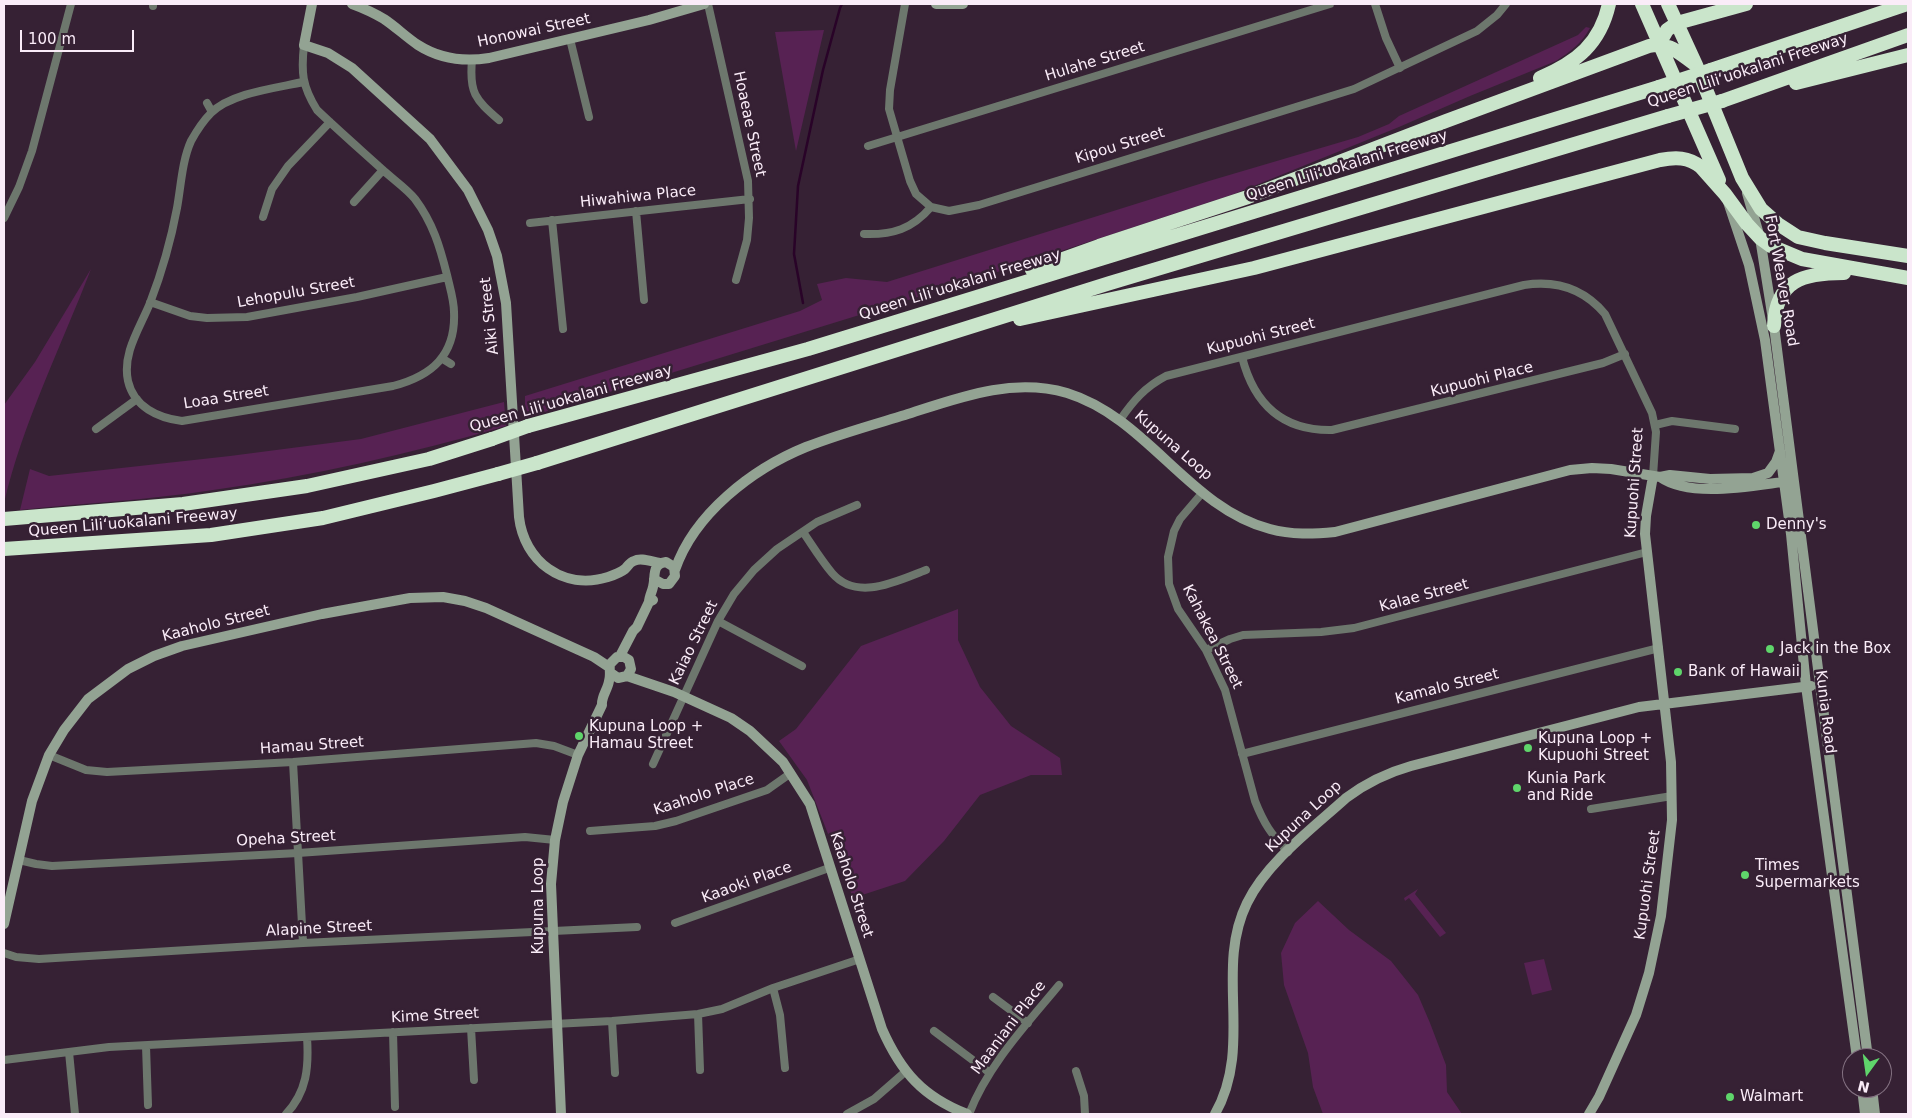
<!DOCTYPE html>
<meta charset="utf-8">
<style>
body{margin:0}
#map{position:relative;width:1912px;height:1118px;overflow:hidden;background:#362134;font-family:"DejaVu Sans",sans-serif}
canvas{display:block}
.frame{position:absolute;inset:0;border:5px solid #faecf8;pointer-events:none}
.north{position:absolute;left:1842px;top:1048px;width:50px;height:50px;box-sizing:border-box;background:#362134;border:1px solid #847282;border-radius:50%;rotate:194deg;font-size:14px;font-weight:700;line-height:20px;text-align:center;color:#faecf8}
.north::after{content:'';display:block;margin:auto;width:18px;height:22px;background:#5fd56b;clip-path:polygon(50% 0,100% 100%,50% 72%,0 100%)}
.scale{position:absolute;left:20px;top:30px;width:114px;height:22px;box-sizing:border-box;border:2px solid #faecf8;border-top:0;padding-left:6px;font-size:15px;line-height:18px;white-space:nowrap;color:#faecf8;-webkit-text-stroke:4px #362134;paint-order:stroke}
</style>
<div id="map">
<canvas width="1912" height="1118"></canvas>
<div class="frame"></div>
<div class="north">N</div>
<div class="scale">100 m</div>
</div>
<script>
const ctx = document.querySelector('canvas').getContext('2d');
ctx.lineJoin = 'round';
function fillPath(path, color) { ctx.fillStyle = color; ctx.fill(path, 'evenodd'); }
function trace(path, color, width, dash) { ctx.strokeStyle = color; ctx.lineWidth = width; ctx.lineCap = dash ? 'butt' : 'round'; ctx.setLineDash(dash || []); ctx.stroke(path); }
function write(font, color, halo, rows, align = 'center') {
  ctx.font = font + ' "DejaVu Sans",sans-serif'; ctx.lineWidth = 5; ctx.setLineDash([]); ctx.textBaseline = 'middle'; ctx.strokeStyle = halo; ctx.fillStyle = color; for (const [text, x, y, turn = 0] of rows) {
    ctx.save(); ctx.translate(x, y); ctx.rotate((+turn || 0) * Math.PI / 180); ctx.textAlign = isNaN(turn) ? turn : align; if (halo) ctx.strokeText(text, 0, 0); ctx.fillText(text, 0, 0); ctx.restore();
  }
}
fillPath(new Path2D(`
 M 1586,27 L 1590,28 C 1582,43 1570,52 1556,61 L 1470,96 L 1399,127 L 1234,194 L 973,280 L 525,418 L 525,396 L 800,311 L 822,300 L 817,284 L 846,278 L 887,282 L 1209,181 L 1358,137 L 1389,124 L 1399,116 L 1578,35 Z
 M 824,30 L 796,151 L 775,32 Z
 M 91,269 C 61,347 23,422 4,503 L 4,405 L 35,362 Z
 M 504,402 L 506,426 C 410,454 312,476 213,490 C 149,500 84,503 20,510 L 30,469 L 49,476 L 230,456 L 361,439 Z
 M 958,609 L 958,640 L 980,687 L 1011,726 L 1060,758 L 1062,775 L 1031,775 L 980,795 L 944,841 L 905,881 L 853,898 L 807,780 L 779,741 L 796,729 L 861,646 Z
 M 1418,889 L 1415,894 L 1446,933 L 1440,937 L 1409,898 L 1405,901 L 1404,898 Z
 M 1318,901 L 1349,930 L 1391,961 L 1418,995 L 1430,1023 L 1446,1065 L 1447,1092 L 1462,1114 L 1323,1114 L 1313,1087 L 1308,1053 L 1284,985 L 1281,953 L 1295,923 Z
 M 1544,959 L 1552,990 L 1532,995 L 1524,963 Z`), '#572253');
trace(new Path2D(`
 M 803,303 L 794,254 L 798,186 L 823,70 L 840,8 L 842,4`), '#290328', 2.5);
trace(new Path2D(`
 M 153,4 L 153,6
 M 708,4 L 748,181 L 749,218 L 747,240 L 736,280
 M 905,4 L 890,90 L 889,109 L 910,181 L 916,194 L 931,207 L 949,211 L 979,205 L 1354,89 L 1477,31 L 1497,15 L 1506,4
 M 1375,4 L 1386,38 L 1400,68
 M 570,39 L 589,117
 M 472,60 C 469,93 475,99 499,120
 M 303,82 C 276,88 231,93 211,113 C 203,121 196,132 191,141 C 182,161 181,186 177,208 C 171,240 162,272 150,303 C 140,328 122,353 128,381 C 134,407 158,418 182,421 L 393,386 C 432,376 456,355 454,312 C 454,300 450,288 447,275 C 440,247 433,223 415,199 C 407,189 394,180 384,171 C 362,151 339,131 317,110 C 302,86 301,72 304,45
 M 207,103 L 212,112
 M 868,146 L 1330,4
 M 354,202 L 383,170
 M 636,211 L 644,300
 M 263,217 L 272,189 L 288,166 L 330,122
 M 4,218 L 19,187 L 32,151 L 71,4
 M 552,220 L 563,329
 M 530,223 L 750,199
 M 864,234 C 893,235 912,229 931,207
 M 150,302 L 190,316 L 207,318 L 247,317 L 357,297 L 447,277
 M 1242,357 C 1254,404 1282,431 1332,430 L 1603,363 L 1625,354
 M 443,359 L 451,364
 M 1120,420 C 1133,401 1145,387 1166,376 L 1524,285 C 1556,280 1584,289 1605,314 L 1652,413 L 1656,432 L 1653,476
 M 1655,425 L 1672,421 L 1735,429
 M 96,429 L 137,399
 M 1203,492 L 1180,519 L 1174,531 L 1168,557 L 1169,584 L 1178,609 L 1206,650 L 1225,690 L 1255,801 C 1264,824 1271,834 1288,852
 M 803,532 C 812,545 821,560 832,573 C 857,602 897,581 926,570
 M 718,621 L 802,666
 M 1206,650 L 1230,639 L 1243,635 L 1321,632 L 1354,628 L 1647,552
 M 1242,754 L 1659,648
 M 49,755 L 86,770 L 107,772 L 293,762 L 536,743 L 554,746 L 578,755
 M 293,762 L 303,943
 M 653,764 L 718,621 L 734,594 L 754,570 L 777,549 L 817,522 L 857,505
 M 1591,809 L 1672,796
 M 590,831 L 655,826 L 676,821 L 767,790 L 791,773
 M 19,860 L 36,864 L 52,866 L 298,853 L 525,837 L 555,840
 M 675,923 L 829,868
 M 4,953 L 16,957 L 39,959 L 303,943 L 637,927
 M 773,988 L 780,1015 L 785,1068
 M 993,997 L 1028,1023
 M 698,1014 L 700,1070
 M 612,1021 L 615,1073
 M 471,1028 L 474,1080
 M 934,1031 L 990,1073
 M 393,1032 L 395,1107
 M 146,1046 L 148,1105
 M 69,1052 L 75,1114
 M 4,1060 L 109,1047 L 612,1021 L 698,1014 L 722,1009 L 773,988 L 860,959
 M 1076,1071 L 1084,1096 L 1085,1114
 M 286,1114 C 307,1092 309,1067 307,1037
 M 847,1114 L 874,1099 L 905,1072
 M 969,1114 C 988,1065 1026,1025 1059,985`), '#6d776d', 8);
trace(new Path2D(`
 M 312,4 L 304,45 L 328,53 L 352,68 L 430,139 L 468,190 L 488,230 L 497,256 L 506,303 L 519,517 C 524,561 563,591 608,577 C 614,575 620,573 625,569 C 628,566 630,562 634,561 C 641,557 652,562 660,563
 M 352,4 C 363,8 374,13 384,19 C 396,27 406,37 418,45 C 440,59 464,62 489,58 L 649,20 L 704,4
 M 936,4 L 963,4
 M 1747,193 L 1760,238 L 1774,326 L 1868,1058
 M 1728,202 L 1749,265 L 1765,340 L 1791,534 L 1806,686 L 1857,1058
 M 1660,477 C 1691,499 1755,485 1790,481
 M 675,570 C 694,514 752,469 806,447 C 839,434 872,425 905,415 C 958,398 1011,377 1067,393 C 1148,418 1189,508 1270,529 C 1292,535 1313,534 1335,532 L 1570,470 L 1592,468 L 1611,469 L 1660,477 L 1670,475 L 1710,479 L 1753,478 L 1768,473 L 1776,462 L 1780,451
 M 649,602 C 649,597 652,592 653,587 C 656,576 651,564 666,562 L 674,567 L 675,576 L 669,584 L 663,584 L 654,579
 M 620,656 L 633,631 L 637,627 L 649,602 L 653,600
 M 627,676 L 674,692 L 731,718 L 750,731 L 783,762 L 810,804 L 882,1029 C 901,1072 923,1097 967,1114
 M 4,924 L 32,801 L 49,755 L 64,730 L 88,699 L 128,669 L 154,656 L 182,646 L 322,614 L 410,598 L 443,597 L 465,601 L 486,608 L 594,657 L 609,667
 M 1862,1088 L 1865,1114
 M 1872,1088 L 1875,1114
 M 561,1114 L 551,884 L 555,840 L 563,802 L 578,755 L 602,705 C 601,697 608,689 609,681 C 611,675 609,670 610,664 L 617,657 L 624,657 L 629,660 L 631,669 L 627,676 L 618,678 L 611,673
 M 1215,1114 C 1254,1045 1214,970 1247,903 C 1267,862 1313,828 1346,798 C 1366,783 1386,773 1411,766 L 1639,707 L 1811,686
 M 1589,1114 L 1599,1097 L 1636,1015 L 1649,973 L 1661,916 L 1672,820 L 1671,762 L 1645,534 L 1646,516 L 1653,476`), '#93a393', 10);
trace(new Path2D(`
 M 1642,4 L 1719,180
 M 1668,4 L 1696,65 L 1742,178 L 1761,209 L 1778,224 L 1798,237 L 1825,243 L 1908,256
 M 1659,44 L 1667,30 L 1677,23 L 1746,4
 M 1711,70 L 1907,4
 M 1540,78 C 1577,62 1600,44 1609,4
 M 1796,83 L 1908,55
 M 1722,101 L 1908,35
 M 1032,270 L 1099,246 L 1248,197 L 1446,121 L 1649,46 C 1669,41 1680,54 1696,65
 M 1020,319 L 1254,268 L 1660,160 C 1676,157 1688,157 1701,167 L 1725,194 L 1747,224 L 1760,238 L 1771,246 L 1802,259 L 1908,278
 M 1774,326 C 1776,280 1803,273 1844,273
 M 528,426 L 808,349 L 1659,87
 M 537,463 L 1110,283 L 1668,116
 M 4,519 L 183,504 L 307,486 L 429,459 L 492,439
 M 4,549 L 211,535 L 323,518 L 434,491 L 498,474`), '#cae5cb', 14);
trace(new Path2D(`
 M 1659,87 L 1711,70
 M 1668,116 L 1722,101
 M 492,439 L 528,426
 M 498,474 L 537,463`), '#cae5cb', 14);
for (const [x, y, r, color] of [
 [1756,525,5,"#5fd56b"],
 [1770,649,5,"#5fd56b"],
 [1678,672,5,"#5fd56b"],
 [579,736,5,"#5fd56b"],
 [1528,748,5,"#5fd56b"],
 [1517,788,5,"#5fd56b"],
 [1745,875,5,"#5fd56b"],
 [1730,1097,5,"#5fd56b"]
]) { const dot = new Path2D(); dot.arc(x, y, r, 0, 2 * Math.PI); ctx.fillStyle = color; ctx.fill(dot); trace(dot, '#362134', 2); }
write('15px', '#faecf8', '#362134', [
 ["Honowai Street",534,31,-12],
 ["Hulahe Street",1095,62,-17],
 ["Queen Liliʻuokalani Freeway",1748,71,-18],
 ["Hoaeae Street",749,124,78],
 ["Kipou Street",1120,146,-17],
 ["Queen Liliʻuokalani Freeway",1347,166,-17],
 ["Hiwahiwa Place",638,197,-6],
 ["Fort Weaver Road",1781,281,80],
 ["Queen Liliʻuokalani Freeway",960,285,-17],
 ["Lehopulu Street",296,293,-10],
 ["Aiki Street",490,316,-96],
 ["Kupuohi Street",1261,337,-14],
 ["Kupuohi Place",1482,380,-14],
 ["Loaa Street",226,398,-9],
 ["Queen Liliʻuokalani Freeway",571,399,-16],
 ["Kupuna Loop",1173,446,41],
 ["Kupuohi Street",1635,483,-86],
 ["Queen Liliʻuokalani Freeway",133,523,-5],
 ["Kalae Street",1424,596,-15],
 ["Kaaholo Street",216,624,-14],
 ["Kahakea Street",1212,637,63],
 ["Kaiao Street",694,643,-64],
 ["Kamalo Street",1447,687,-14],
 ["Kunia Road",1825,712,83],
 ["Hamau Street",312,746,-4],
 ["Kaaholo Place",704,795,-18],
 ["Kupuna Loop",1304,817,-43],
 ["Opeha Street",286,839,-3],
 ["Kaaoki Place",747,883,-20],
 ["Kaaholo Street",851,885,72],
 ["Kupuohi Street",1648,885,-82],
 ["Kupuna Loop",539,906,-90],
 ["Alapine Street",319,929,-3],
 ["Kime Street",435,1016,-3],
 ["Maaniani Place",1009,1028,-53]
]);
write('15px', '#faecf8', '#362134', [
 ["Denny's",1766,525],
 ["Jack in the Box",1780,649],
 ["Bank of Hawaii",1688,672],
 ["Kupuna Loop +",589,727],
 ["Hamau Street",589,744],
 ["Kupuna Loop +",1538,739],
 ["Kupuohi Street",1538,756],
 ["Kunia Park",1527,779],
 ["and Ride",1527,796],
 ["Times",1755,866],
 ["Supermarkets",1755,883],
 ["Walmart",1740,1097]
], 'left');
</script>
